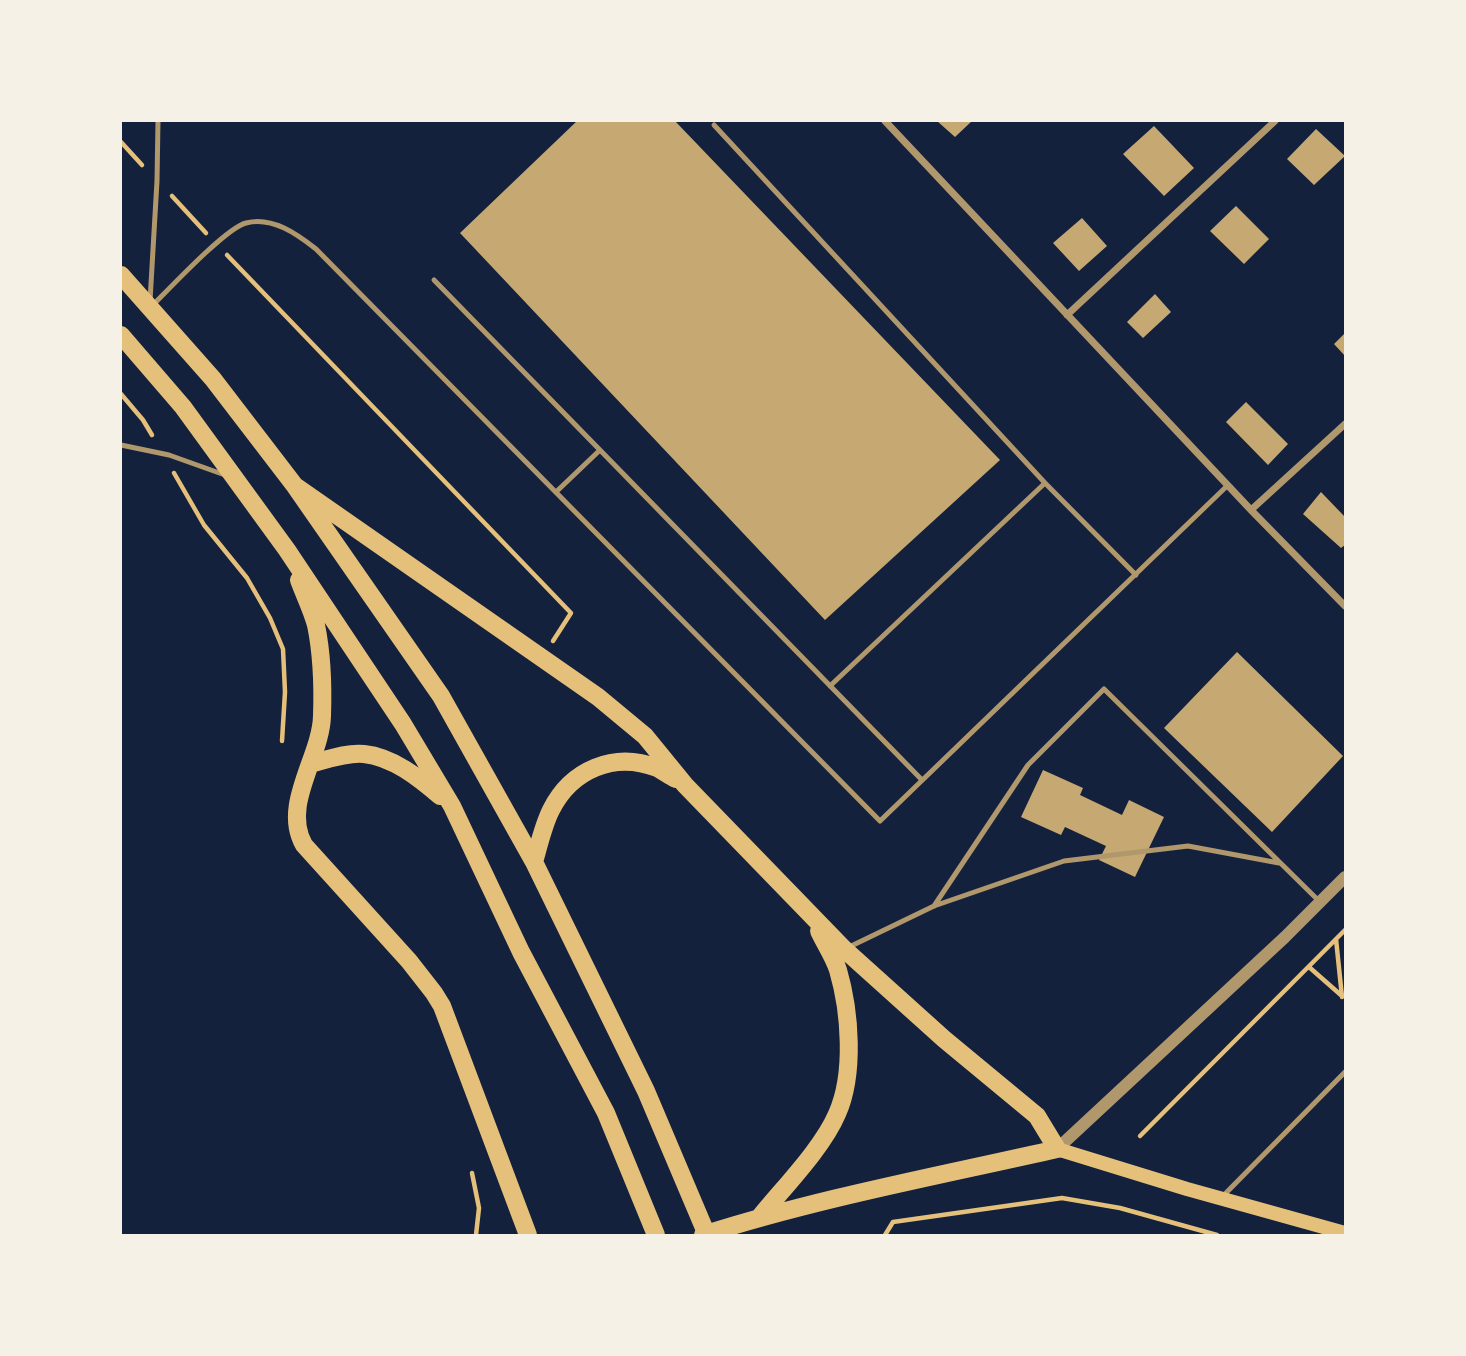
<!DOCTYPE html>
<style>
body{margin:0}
#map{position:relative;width:1466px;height:1356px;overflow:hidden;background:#14213d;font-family:"Alegreya Sans",sans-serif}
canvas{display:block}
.frame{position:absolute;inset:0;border:122px solid #f6f1e7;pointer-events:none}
</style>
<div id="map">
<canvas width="1466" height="1356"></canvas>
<div class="frame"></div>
</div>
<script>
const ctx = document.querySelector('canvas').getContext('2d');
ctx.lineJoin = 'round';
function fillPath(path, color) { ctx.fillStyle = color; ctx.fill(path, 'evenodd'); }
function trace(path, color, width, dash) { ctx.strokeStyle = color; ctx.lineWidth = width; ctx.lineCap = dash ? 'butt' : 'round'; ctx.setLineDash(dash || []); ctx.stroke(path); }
fillPath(new Path2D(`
 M 577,121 L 675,121 L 1000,460 L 825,620 L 460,233 Z
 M 937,121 L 972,121 L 955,137 Z
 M 1154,126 L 1194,168 L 1164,196 L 1123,154 Z
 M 1316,129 L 1345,156 L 1314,185 L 1287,159 Z
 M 1236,206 L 1269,239 L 1244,264 L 1210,231 Z
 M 1082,218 L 1107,246 L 1079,271 L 1053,243 Z
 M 1155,294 L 1171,312 L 1143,338 L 1127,322 Z
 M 1345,333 L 1345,356 L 1334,344 Z
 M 1246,402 L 1288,444 L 1268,465 L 1226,422 Z
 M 1321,492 L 1345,517 L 1345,545 L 1341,548 L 1303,514 Z
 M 1237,652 L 1343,756 L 1272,832 L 1164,728 Z
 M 1043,770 L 1083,788 L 1080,795 L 1122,815 L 1129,800 L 1164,817 L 1135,877 L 1099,860 L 1106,846 L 1065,827 L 1061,835 L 1021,817 Z`), '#c6a872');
trace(new Path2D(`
 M 121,142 L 142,165
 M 172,196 L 206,233
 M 227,255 L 571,613 L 553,641
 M 121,394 L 143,420 L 152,435
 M 174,473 L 204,525 L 247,578 L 270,618 L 283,649 L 285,692 L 282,741
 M 1336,939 L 1342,997
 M 1309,967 L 1342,996
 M 1140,1136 L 1345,930
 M 472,1173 L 479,1208 L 476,1235
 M 885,1235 L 893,1222 L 1062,1198 L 1120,1208 L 1217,1235`), '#e5c07b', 4.5);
trace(new Path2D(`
 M 714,125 L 1045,483 L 1136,575
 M 434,280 L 922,780
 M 150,301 L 157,181 L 158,121
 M 152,306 C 170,288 226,228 246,223 C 272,216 297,234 316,249 L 880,821 L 1228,485
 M 121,445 L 169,455 L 225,475
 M 556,492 L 600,450
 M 830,686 L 1045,483
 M 934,906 L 1028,765 L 1104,689 L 1320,902
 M 847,948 L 934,906 L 1064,861 L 1188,846 L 1279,863
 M 1222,1197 L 1345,1072`), '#b1986c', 5);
trace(new Path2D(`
 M 885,121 L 1251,510 L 1345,606
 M 1067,315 L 1275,121
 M 1251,510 L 1345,424`), '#b1986c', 7);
trace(new Path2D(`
 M 1057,1149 L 1285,937 L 1345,877`), '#b1986c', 12);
trace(new Path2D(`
 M 1057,1149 L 1187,1189 L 1345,1233`), '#e5c07b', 14);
trace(new Path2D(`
 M 121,275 L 213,379 L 295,486 L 441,696 L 534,862 L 646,1091 L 707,1235
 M 121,335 L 183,407 L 287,550 L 403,724 L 452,806 L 521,952 L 606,1113 L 656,1235
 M 295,486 L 598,697 L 645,736 L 685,785 L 844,949 L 944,1039 L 1037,1116 L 1057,1149 C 938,1176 819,1198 703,1235
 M 299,580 C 304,594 312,610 316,625 C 322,654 323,687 322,716 C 321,757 281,805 304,845 L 409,961 L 434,993 L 442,1006 L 528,1235
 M 310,764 C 326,760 347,752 364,754 C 393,757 419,778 440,796
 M 534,862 C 539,845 543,826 551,810 C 571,770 614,751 657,768 C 663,771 670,776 676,779
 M 759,1218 C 783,1188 822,1149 837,1114 C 855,1074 850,1011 838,970 C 834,957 825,944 819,931`), '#e5c07b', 18);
</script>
